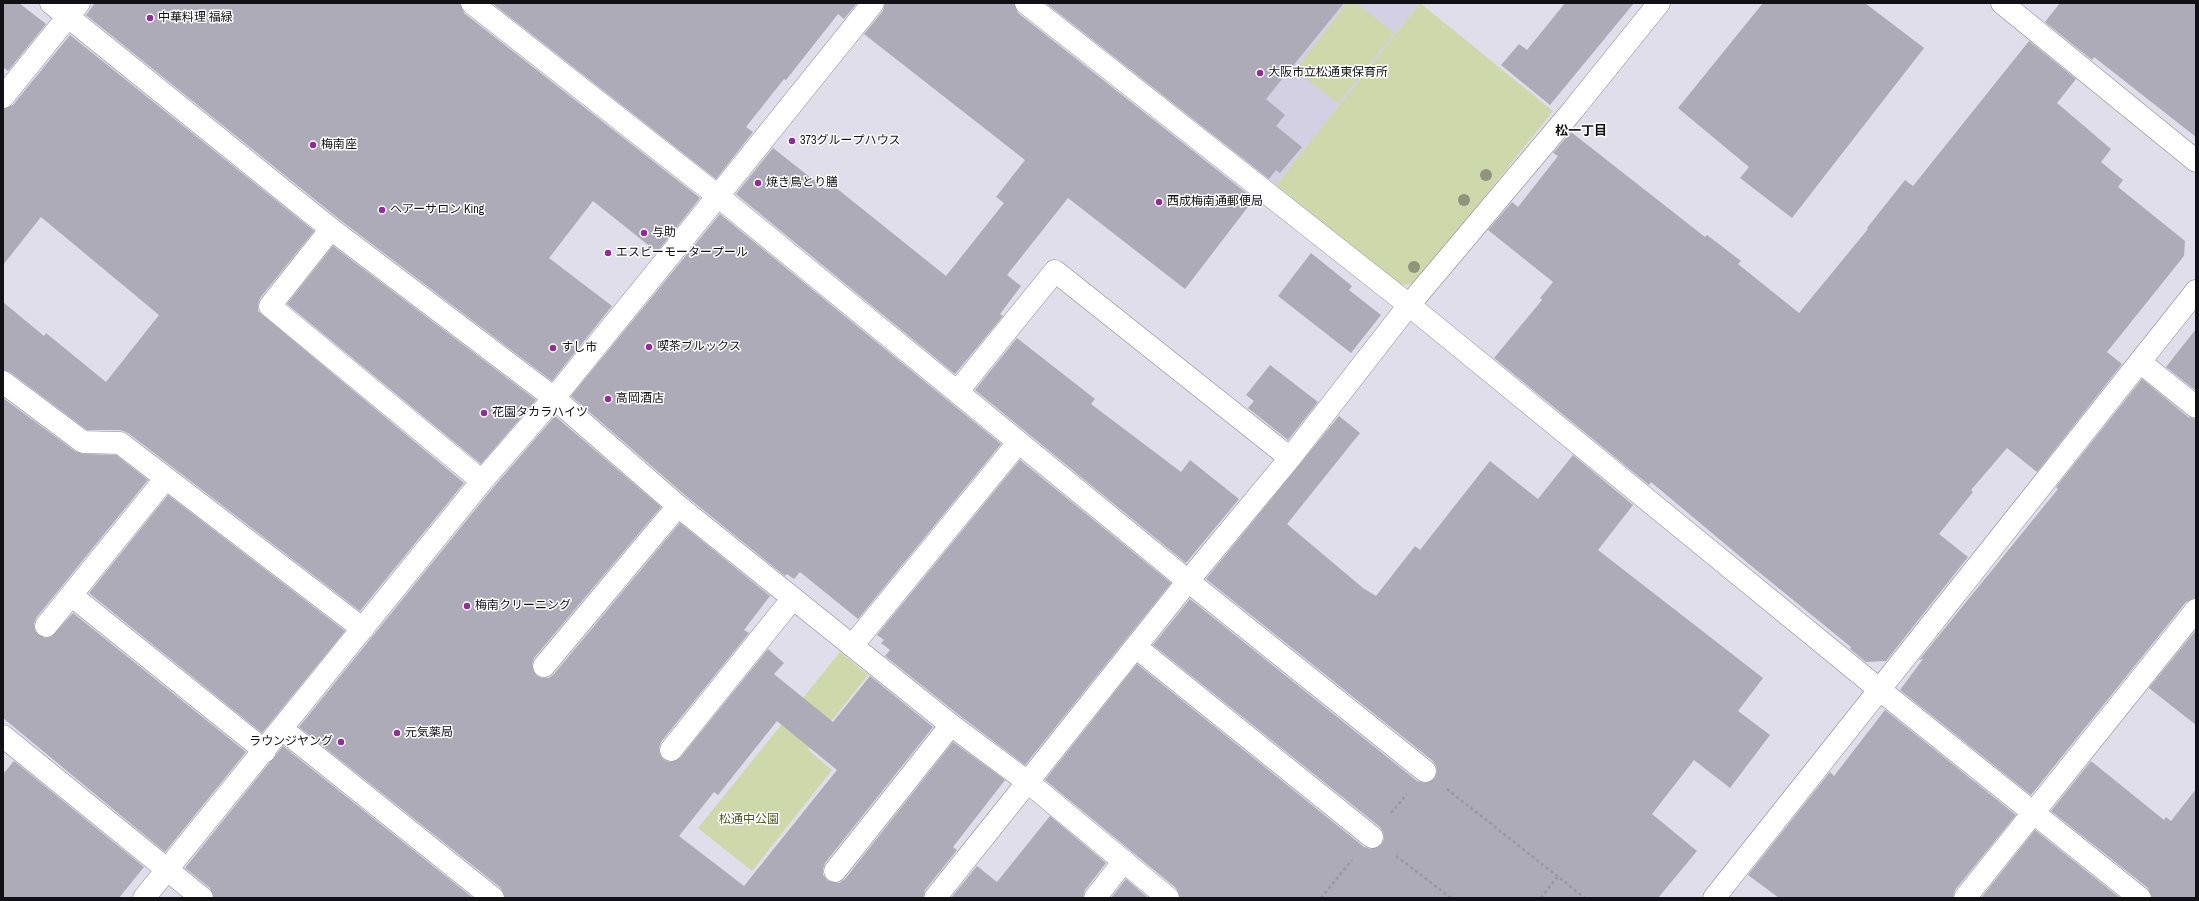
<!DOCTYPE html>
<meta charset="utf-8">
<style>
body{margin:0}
#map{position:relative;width:2199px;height:901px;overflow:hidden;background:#e0deeb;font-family:"Archivo Narrow",sans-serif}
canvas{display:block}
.frame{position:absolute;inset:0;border:4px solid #111014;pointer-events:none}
</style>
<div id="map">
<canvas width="2199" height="901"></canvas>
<div class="frame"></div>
</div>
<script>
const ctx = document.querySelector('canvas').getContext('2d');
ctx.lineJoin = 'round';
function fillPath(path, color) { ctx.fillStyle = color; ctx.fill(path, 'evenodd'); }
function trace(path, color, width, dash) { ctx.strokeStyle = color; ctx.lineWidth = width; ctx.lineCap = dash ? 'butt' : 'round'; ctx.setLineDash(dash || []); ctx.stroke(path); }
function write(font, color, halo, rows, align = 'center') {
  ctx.font = font + ' "Archivo Narrow","Noto Sans JP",sans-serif'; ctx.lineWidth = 3; ctx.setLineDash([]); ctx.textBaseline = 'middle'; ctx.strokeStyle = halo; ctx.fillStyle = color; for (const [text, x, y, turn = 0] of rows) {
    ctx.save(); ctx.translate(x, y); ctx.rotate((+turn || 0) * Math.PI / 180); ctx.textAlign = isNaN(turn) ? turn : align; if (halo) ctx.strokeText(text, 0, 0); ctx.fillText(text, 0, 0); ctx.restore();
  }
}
fillPath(new Path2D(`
 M 1267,3 L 1420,3 L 1276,185 L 1183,108 Z`), '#d4d0e4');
fillPath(new Path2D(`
 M 1347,3 L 1356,3 L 1394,33 L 1338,103 L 1295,70 Z
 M 1420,3 L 1553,111 L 1415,284 L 1400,285 L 1276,185 Z
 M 840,652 L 868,675 L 808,750 L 832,770 L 752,871 L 698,828 Z`), '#ced9ab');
fillPath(new Path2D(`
 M 3,3 L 19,3 L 46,24 L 8,71 L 3,67 Z
 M 95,3 L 460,3 L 464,13 L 700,198 L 657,252 L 593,201 L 549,258 L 612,306 L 552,381 L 339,219 L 86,15 Z
 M 492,3 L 857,3 L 844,19 L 838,14 L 786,80 L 784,79 L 746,127 L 753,132 L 716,179 Z
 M 885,3 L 1014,3 L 1018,13 L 1254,199 L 1185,289 L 1068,198 L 1007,275 L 1021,286 L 1000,314 L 1003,316 L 955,374 L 736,194 L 773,148 L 825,189 L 830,183 L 946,276 L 1004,203 L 996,197 L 1025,160 L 864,34 L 883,11 Z
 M 1046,3 L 1344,3 L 1266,99 L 1285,115 L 1276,126 L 1302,147 L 1280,173 L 1276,170 L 1269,179 Z
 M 1565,3 L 1634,3 L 1550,105 L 1501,65 L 1519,44 L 1527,50 Z
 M 1763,3 L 1865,3 L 1924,48 L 1792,218 L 1740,178 L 1749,167 L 1678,108 Z
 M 2060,3 L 2196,3 L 2196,137 L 2094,57 L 2092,60 L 2045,22 Z
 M 70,35 L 314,231 L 260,298 L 258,304 L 258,311 L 464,483 L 360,611 L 128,433 L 120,430 L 87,430 L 10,372 L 3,370 L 3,302 L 44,336 L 46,333 L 106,382 L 159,315 L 41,217 L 3,265 L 3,109 L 13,105 Z
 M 2029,41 L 2076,79 L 2057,103 L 2111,149 L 2101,162 L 2123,180 L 2118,187 L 2185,241 L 2184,256 L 2107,352 L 2122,364 L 2037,472 L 2007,448 L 1971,490 L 1973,492 L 1939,534 L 1968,557 L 1886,661 L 1866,662 L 1850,649 L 1851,647 L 1749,564 L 1651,482 L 1649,485 L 1494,358 L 1542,300 L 1540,298 L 1553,282 L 1488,230 L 1512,202 L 1518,207 L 1558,156 L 1553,153 L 1571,132 L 1705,237 L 1707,235 L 1741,261 L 1738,264 L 1799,313 L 1868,229 L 1867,228 L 1905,180 L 1913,186 Z
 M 720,214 L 1001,444 L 858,619 L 800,572 L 794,579 L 787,574 L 785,576 L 686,496 L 571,396 Z
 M 333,246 L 536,400 L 481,464 L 287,304 Z
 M 1311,253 L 1352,286 L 1349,290 L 1381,315 L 1351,353 L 1278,296 Z
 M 2196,329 L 2196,391 L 2166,367 Z
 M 1017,338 L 1095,399 L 1091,404 L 1181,472 L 1190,460 L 1239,499 L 1186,563 L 975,390 Z
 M 1270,365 L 1318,402 L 1288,440 L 1248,408 L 1254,401 L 1246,395 Z
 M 2142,379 L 2188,417 L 2196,419 L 2196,598 L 2186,602 L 2031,795 L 1900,690 L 1923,659 L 1919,660 L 2058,489 L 2056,487 Z
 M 3,398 L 76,452 L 83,454 L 116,455 L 148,480 L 36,618 L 34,624 L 35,631 L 44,638 L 51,637 L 73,613 L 246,752 L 165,852 L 3,718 Z
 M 555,416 L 661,507 L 534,658 L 532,664 L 536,675 L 542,678 L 549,678 L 554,674 L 680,523 L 770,596 L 744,630 L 749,633 L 661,742 L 659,748 L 660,755 L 664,760 L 669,762 L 680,758 L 768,649 L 784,663 L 774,674 L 833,722 L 870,676 L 933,727 L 825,863 L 823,869 L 823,875 L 828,881 L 839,883 L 845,879 L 953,742 L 1005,780 L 953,847 L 957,850 L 925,890 L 923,898 L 505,898 L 501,888 L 299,727 L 492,489 ZM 777,721 L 837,770 L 744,886 L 679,836 L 714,792 L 718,795 Z
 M 1339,416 L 1360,433 L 1287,524 L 1363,588 L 1376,596 L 1415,546 L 1420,550 L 1490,461 L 1538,499 L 1573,455 L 1633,505 L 1598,550 L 1763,678 L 1738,711 L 1770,735 L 1730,788 L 1694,760 L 1652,814 L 1697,851 L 1658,898 L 1180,898 L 1176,888 L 1045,780 L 1137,664 L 1364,847 L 1370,849 L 1381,845 L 1384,839 L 1383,832 L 1380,827 L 1153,645 L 1190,599 L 1417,781 L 1424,783 L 1434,779 L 1437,772 L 1436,766 L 1433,761 L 1206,579 Z
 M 1020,460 L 1171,583 L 1025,765 L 959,715 L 885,656 L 890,650 L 881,643 L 884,640 L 877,635 Z
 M 168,495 L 345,631 L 262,733 L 89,593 Z
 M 2196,630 L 2196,725 L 2149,688 Z
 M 1885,710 L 2016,815 L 1955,890 L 1953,898 L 1779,898 L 1748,875 L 1830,772 L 1834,776 Z
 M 283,746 L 473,898 L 214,898 L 210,888 L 185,868 Z
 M 14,761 L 144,867 L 119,898 L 3,898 L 3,774 Z
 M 2091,761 L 2164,820 L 2166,817 L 2171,821 L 2196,789 L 2196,898 L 2152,898 L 2148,888 L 2051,811 Z
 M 1050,816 L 1106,863 L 1085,890 L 1083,898 L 951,898 L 977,866 L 997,882 Z
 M 2035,830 L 2120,898 L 1981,898 Z
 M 1126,879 L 1148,898 L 1111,898 Z`), '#aeabb8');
const minor = new Path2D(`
 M 51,3 L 331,229 L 554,398 L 678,506 L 951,725 L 1029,783 L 1168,898
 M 472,3 L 718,196 L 1188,581 L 1425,771
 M 1026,3 L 1409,305 L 1880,690 L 2140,898
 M 2002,3 L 2196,161
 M 3,97 L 79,3
 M 331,229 L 270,306 L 482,481
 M 2140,362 L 2196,407
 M 3,382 L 83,442 L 120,443 L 363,629
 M 957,392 L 1055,271 L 1290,458
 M 71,595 L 265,751
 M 46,626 L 166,478
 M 852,646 L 1018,443
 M 1137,648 L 1372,837
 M 544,666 L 678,506
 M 282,729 L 493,898
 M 3,736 L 202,898
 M 671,750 L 793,598
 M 835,871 L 951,725
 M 144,898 L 482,481 L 554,398 L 718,196 L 873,3
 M 935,898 L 1188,581 L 1290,458 L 1409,305 L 1573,110 L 1659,3
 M 1095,898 L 1124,861
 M 1714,898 L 2196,291
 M 1965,898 L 2196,610`);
trace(minor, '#8b8995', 23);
trace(new Path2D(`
 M 1447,789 L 1585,898
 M 1391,813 L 1407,794
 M 1396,856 L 1451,898
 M 1321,898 L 1352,860
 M 1541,898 L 1558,876`), '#9896a0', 2.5, [3, 3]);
trace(minor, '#fff', 22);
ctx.fillStyle = '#90947b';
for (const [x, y] of [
 [1486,175],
 [1464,200],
 [1414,267]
]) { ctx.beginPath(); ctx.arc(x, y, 6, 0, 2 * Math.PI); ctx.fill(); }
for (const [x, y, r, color] of [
 [150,18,4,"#912d94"],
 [1260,73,4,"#912d94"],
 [792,141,4,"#912d94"],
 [313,145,4,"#912d94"],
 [758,183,4,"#912d94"],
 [1159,202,4,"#912d94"],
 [382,210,4,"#912d94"],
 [644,233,4,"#912d94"],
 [608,253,4,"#912d94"],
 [649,347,4,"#912d94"],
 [553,348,4,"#912d94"],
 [608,399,4,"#912d94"],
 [484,413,4,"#912d94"],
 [467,606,4,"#912d94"],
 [397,733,4,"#912d94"],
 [341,742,4,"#912d94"]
]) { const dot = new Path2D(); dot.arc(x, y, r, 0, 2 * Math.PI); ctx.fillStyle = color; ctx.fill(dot); trace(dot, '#fff', 1.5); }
write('12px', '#111014', '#fff', [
 ["中華料理 福緑",158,18],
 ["大阪市立松通東保育所",1268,73],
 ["373グループハウス",800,141],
 ["梅南座",321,145],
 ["焼き鳥とり膳",766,183],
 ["西成梅南通郵便局",1167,202],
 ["ヘアーサロン King",390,210],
 ["与助",652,233],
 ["エスビーモータープール",616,253],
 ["喫茶ブルックス",657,347],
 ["すし市",561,348],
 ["高岡酒店",616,399],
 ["花園タカラハイツ",492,413],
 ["梅南クリーニング",475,606],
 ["元気薬局",405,733],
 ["ラウンジヤング",333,742,"right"]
], 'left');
write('12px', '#4e5820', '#fff', [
 ["松通中公園",749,820]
]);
write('bold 13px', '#111014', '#fff', [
 ["松一丁目",1581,132]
]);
</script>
